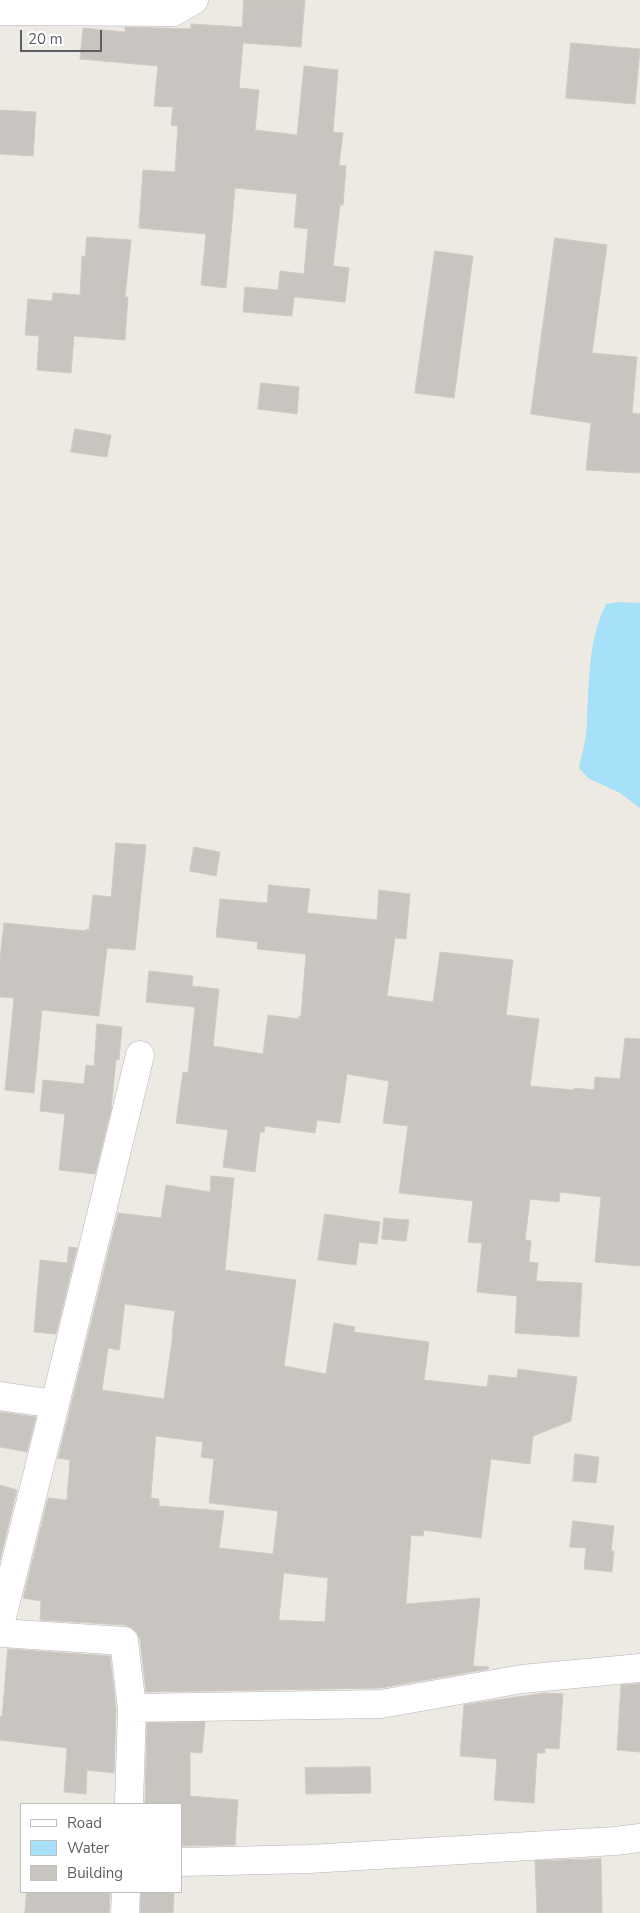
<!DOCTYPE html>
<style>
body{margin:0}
#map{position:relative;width:640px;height:1913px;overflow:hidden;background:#ede9e3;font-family:"Nunito Sans",sans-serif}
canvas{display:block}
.legend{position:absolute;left:20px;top:1803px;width:162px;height:90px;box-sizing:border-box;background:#fff;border:1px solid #bdbfc1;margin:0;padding:6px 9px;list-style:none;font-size:15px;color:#5b5f63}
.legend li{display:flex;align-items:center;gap:10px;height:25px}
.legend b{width:25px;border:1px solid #bdbfc1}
.scale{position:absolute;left:20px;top:30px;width:82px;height:22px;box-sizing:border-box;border:2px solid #5b5f63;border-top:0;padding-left:6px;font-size:15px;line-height:18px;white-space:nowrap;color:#5b5f63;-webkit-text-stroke:4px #fff;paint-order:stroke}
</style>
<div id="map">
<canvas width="640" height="1913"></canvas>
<ul class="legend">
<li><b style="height:6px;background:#fff"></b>Road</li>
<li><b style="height:14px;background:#a6e0f9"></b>Water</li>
<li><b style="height:14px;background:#c8c4bf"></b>Building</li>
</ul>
<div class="scale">20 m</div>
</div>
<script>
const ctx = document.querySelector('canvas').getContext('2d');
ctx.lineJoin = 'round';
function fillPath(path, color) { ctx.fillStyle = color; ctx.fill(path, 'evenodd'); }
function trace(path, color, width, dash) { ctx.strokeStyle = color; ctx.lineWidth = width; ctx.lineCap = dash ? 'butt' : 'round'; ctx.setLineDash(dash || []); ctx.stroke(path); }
fillPath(new Path2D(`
 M 619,602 L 640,603 L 640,808 L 620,793 L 588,778 L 579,768 C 582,753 587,738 587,722 C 589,683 588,640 606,604 Z`), '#a6e0f9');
const building = new Path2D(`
 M 244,0 L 305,0 L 301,47 L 243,43 L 239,88 L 259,90 L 255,130 L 297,135 L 304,66 L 338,70 L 333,132 L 343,133 L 339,165 L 346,166 L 343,205 L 340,205 L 333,266 L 349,268 L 345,302 L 294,297 L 292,316 L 243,312 L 245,287 L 278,290 L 280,271 L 304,274 L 308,229 L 294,227 L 297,194 L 235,188 L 226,288 L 201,285 L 206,234 L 139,228 L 143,170 L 175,172 L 178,126 L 171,125 L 173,107 L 154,106 L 158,66 L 80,59 L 83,28 L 125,32 L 125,27 L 191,29 L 191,24 L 242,27 Z
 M 571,43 L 640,49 L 635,104 L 566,98 Z
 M 0,110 L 36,112 L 33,156 L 0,154 Z
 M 87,237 L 131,240 L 125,297 L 128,297 L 125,340 L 74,336 L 71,373 L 37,370 L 39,336 L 25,335 L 28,299 L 52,301 L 53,293 L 80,295 L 82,256 L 85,257 Z
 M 555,238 L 607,245 L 592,353 L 637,357 L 632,413 L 640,414 L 640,473 L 586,470 L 591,423 L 531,414 Z
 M 435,251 L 473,256 L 454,398 L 415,393 Z
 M 261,383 L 299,387 L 297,414 L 258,409 Z
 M 75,429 L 111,435 L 107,457 L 71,452 Z
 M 116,843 L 146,845 L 135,950 L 107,948 L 99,1016 L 42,1010 L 34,1093 L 5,1090 L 14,998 L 0,997 L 0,958 L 4,923 L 86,931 L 86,929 L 89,930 L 93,895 L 111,897 Z
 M 194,847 L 220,852 L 216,876 L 190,871 Z
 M 269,885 L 310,889 L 307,913 L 377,920 L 379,890 L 410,894 L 406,939 L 395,938 L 387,996 L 433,1002 L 440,952 L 513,960 L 506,1015 L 539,1019 L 530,1086 L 573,1090 L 574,1088 L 594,1090 L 595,1077 L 620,1079 L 625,1038 L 640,1039 L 640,1266 L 595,1262 L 601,1197 L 560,1192 L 559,1202 L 530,1199 L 525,1240 L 531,1241 L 529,1262 L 538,1263 L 536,1281 L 582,1283 L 579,1337 L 515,1333 L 517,1296 L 477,1292 L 482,1243 L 468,1242 L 473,1201 L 399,1193 L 408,1126 L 383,1123 L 389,1081 L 347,1074 L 340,1123 L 317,1120 L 315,1133 L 265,1126 L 264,1132 L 260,1132 L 255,1172 L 223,1167 L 228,1130 L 176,1123 L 183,1072 L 188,1073 L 195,1007 L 146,1002 L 149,971 L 193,976 L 192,986 L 219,989 L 213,1046 L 263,1054 L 268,1015 L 299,1019 L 299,1016 L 301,1016 L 306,954 L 257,949 L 258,942 L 216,937 L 220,899 L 267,903 Z
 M 97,1024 L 122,1027 L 119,1060 L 116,1059 L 111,1110 L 95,1174 L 59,1170 L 65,1114 L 40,1111 L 43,1080 L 84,1084 L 86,1065 L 94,1066 Z
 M 211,1176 L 234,1178 L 225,1270 L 296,1280 L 284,1366 L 326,1374 L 334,1323 L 355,1327 L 354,1332 L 429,1342 L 424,1380 L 487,1387 L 489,1375 L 517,1378 L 518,1369 L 577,1377 L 571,1421 L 533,1436 L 530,1464 L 491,1459 L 481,1538 L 424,1530 L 423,1536 L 411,1535 L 406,1604 L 480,1598 L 473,1666 L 489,1667 L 488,1669 L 380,1688 L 146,1692 L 140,1639 L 137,1633 L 132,1628 L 125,1625 L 40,1620 L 41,1601 L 23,1598 L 48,1498 L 67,1500 L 70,1460 L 58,1458 L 118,1213 L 161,1218 L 166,1185 L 210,1192 ZM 125,1304 L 175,1311 L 172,1333 L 173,1333 L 164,1399 L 102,1390 L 108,1348 L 119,1350 ZM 156,1436 L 203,1442 L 201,1457 L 214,1459 L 209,1503 L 278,1511 L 273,1554 L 219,1548 L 224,1511 L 159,1506 L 159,1499 L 151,1498 ZM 284,1573 L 328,1578 L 325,1622 L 279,1620 Z
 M 325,1214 L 380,1222 L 377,1244 L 359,1242 L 356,1265 L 318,1260 Z
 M 384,1218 L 409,1220 L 406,1241 L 382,1239 Z
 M 69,1247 L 77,1248 L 56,1334 L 34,1332 L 40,1260 L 67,1263 Z
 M 0,1412 L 36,1417 L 27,1452 L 0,1447 Z
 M 575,1454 L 599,1457 L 596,1483 L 573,1481 Z
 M 0,1485 L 17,1490 L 0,1560 Z
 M 573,1521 L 614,1526 L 611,1551 L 614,1551 L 612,1572 L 584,1569 L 586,1548 L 570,1547 Z
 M 8,1649 L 110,1656 L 116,1709 L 114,1773 L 87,1770 L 86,1794 L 64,1792 L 67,1748 L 0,1740 L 0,1716 L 2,1716 Z
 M 640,1684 L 640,1752 L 617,1750 L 621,1685 Z
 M 545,1693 L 563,1694 L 559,1749 L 545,1748 L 545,1753 L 537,1753 L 534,1803 L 494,1800 L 497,1759 L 460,1756 L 464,1705 Z
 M 205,1722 L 202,1753 L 190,1752 L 190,1796 L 238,1800 L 235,1845 L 181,1846 L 181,1804 L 145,1804 L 147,1723 Z
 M 370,1767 L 371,1793 L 306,1794 L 305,1768 Z
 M 601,1859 L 602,1913 L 537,1913 L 535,1861 Z
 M 27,1892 L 110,1892 L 109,1913 L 25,1913 Z
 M 141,1892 L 174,1892 L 173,1913 L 141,1913 Z`);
fillPath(building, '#c8c4bf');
trace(building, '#d1cac2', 1);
const street = new Path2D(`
 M 0,11 L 173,12 L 194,0
 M 0,1396 L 55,1404 L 0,1625
 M 55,1404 L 140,1055
 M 0,1633 L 124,1641 L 132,1708
 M 129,1804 L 132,1708 L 381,1704 L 522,1679 L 640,1668
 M 181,1862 L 309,1859 L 615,1841 L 640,1838
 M 125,1913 L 126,1892`);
trace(street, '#b3b6b9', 29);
trace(street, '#fff', 28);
</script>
